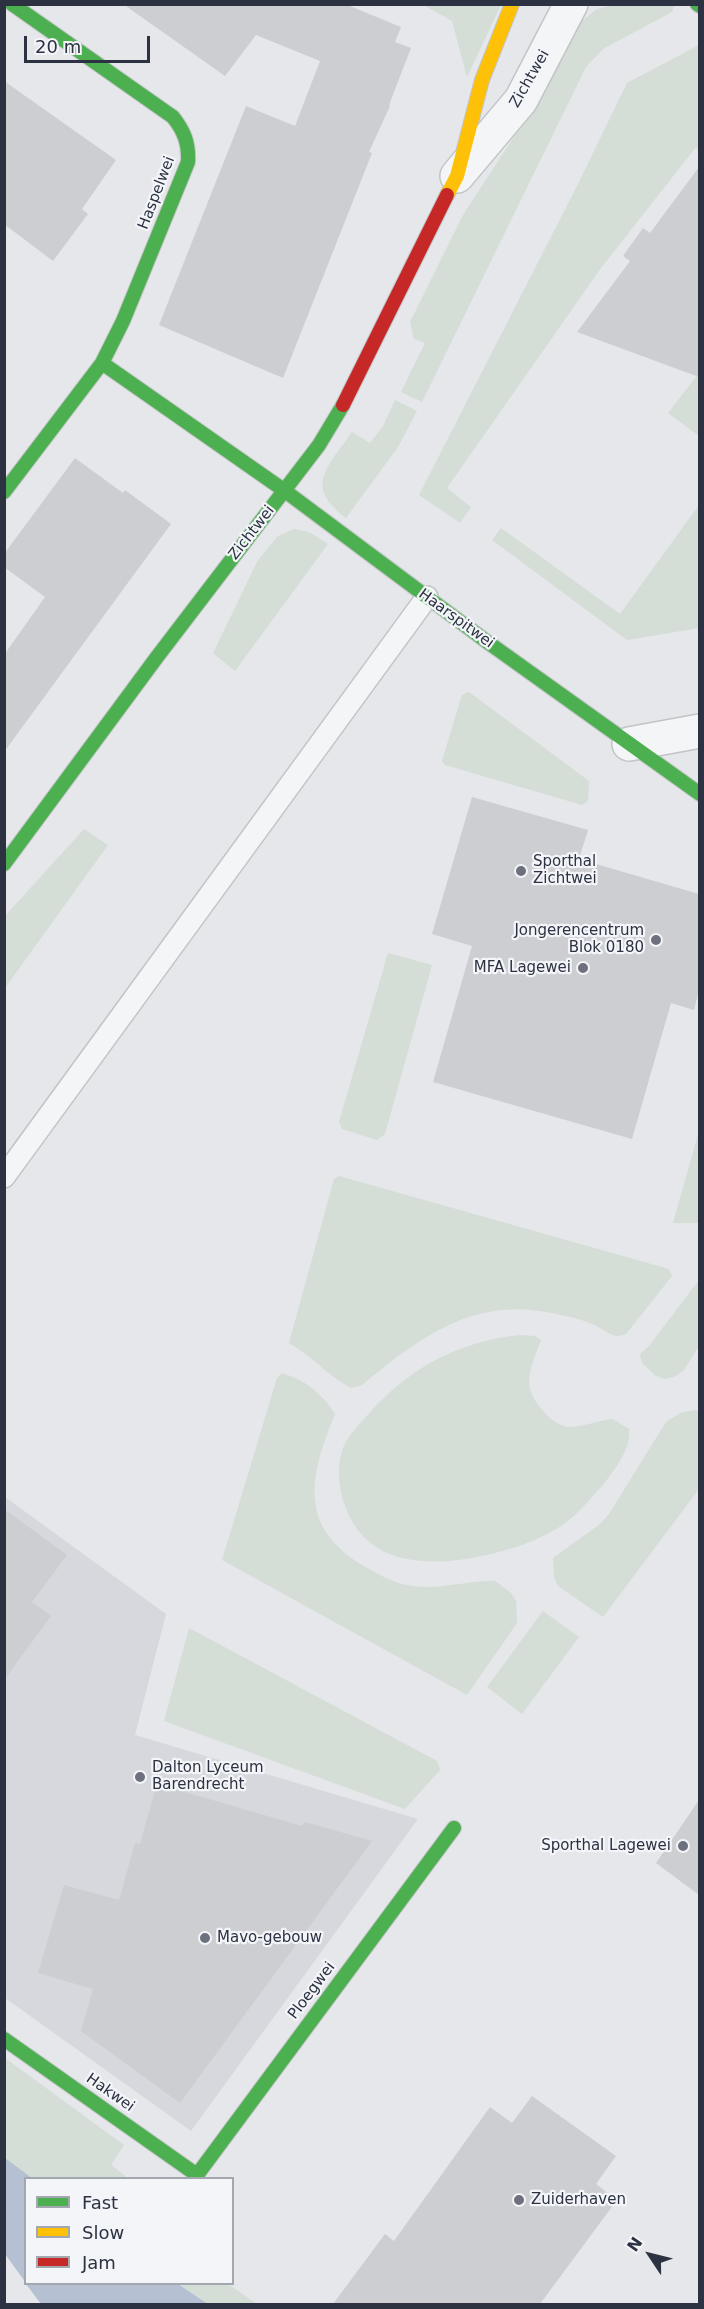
<!DOCTYPE html>
<style>
body{margin:0}
#map{position:relative;width:704px;height:2309px;overflow:hidden;background:#e5e7ea;font-family:"DejaVu Sans",sans-serif}
canvas{display:block}
.frame{position:absolute;inset:0;border:6px solid #2c3242;pointer-events:none}
.legend{position:absolute;left:24px;top:2177px;width:210px;height:108px;box-sizing:border-box;background:#f3f5f8;border:2px solid #a3a7af;margin:0;padding:8px 10px;list-style:none;font-size:18px;color:#2c3242}
.legend li{display:flex;align-items:center;gap:12px;height:30px}
.legend b{width:30px;border:2px solid #a3a7af}
.north{position:absolute;left:620px;top:2225px;width:60px;height:60px;-webkit-text-stroke:4px #f3f5f8;paint-order:stroke;rotate:305deg;font-size:16px;font-weight:700;line-height:24px;text-align:center;color:#2c3242}
.north::after{content:'';display:block;margin:auto;width:21px;height:27px;background:#2c3242;clip-path:polygon(50% 0,100% 100%,50% 72%,0 100%)}
.scale{position:absolute;left:24px;top:36px;width:126px;height:27px;box-sizing:border-box;border:3px solid #2c3242;border-top:0;padding-left:8px;font-size:18px;line-height:21px;white-space:nowrap;color:#2c3242;-webkit-text-stroke:4px #f3f5f8;paint-order:stroke}
</style>
<div id="map">
<canvas width="704" height="2309"></canvas>
<div class="frame"></div>
<ul class="legend">
<li><b style="height:8px;background:#4caf50"></b>Fast</li>
<li><b style="height:8px;background:#ffc107"></b>Slow</li>
<li><b style="height:8px;background:#c62828"></b>Jam</li>
</ul>
<div class="north">N</div>
<div class="scale">20 m</div>
</div>
<script>
const ctx = document.querySelector('canvas').getContext('2d');
ctx.lineJoin = 'round';
function fillPath(path, color) { ctx.fillStyle = color; ctx.fill(path, 'evenodd'); }
function trace(path, color, width, dash) { ctx.strokeStyle = color; ctx.lineWidth = width; ctx.lineCap = dash ? 'butt' : 'round'; ctx.setLineDash(dash || []); ctx.stroke(path); }
function write(font, color, halo, rows, align = 'center') {
  ctx.font = font + ' "DejaVu Sans",sans-serif'; ctx.lineWidth = 4.5; ctx.setLineDash([]); ctx.textBaseline = 'middle'; ctx.strokeStyle = halo; ctx.fillStyle = color; for (const [text, x, y, turn = 0] of rows) {
    ctx.save(); ctx.translate(x, y); ctx.rotate((+turn || 0) * Math.PI / 180); ctx.textAlign = isNaN(turn) ? turn : align; if (halo) ctx.strokeText(text, 0, 0); ctx.fillText(text, 0, 0); ctx.restore();
  }
}
fillPath(new Path2D(`
 M 5,1497 L 166,1614 L 135,1735 L 418,1819 L 191,2131 L 5,1998 Z`), '#d6d8de');
fillPath(new Path2D(`
 M 668,4 L 674,6 L 672,12 L 603,49 L 586,67 L 422,402 L 401,392 L 425,343 L 414,339 L 410,322 L 463,215 L 534,106 L 574,27 L 597,9 L 614,5 Z
 M 423,5 L 501,5 L 467,77 L 452,21 Z
 M 699,45 L 699,151 L 696,147 L 601,268 L 447,488 L 471,507 L 460,523 L 419,495 L 577,186 L 627,83 Z
 M 699,373 L 699,436 L 668,413 Z
 M 395,400 L 417,411 L 398,447 L 346,518 C 303,486 328,467 352,432 L 370,443 L 383,426 Z
 M 699,505 L 699,628 L 627,640 L 492,540 L 501,528 L 620,614 Z
 M 294,529 L 309,532 L 328,544 L 235,671 L 213,653 L 258,560 L 278,536 Z
 M 469,692 L 589,781 L 588,801 L 582,805 L 445,765 L 442,761 L 462,695 Z
 M 84,829 L 108,845 L 5,988 L 5,916 Z
 M 388,953 L 432,965 L 385,1134 L 377,1140 L 342,1129 L 339,1122 Z
 M 699,1131 L 699,1223 L 673,1223 Z
 M 339,1176 L 669,1269 L 672,1276 L 626,1334 C 623,1335 620,1336 617,1336 C 609,1335 600,1327 592,1324 C 583,1320 572,1317 561,1315 C 477,1294 424,1334 362,1385 L 351,1388 C 328,1376 311,1355 289,1343 L 334,1179 Z
 M 699,1280 L 699,1346 L 684,1370 L 674,1377 L 665,1379 L 656,1376 L 642,1363 L 640,1354 L 649,1346 Z
 M 520,1335 L 535,1336 L 541,1340 C 531,1369 519,1385 544,1412 C 550,1419 558,1425 567,1427 C 579,1428 600,1420 613,1419 L 629,1429 C 633,1454 599,1490 582,1508 C 556,1536 518,1548 482,1556 C 425,1568 362,1565 343,1500 C 339,1485 337,1467 342,1451 C 346,1438 356,1428 365,1418 C 407,1369 456,1342 520,1335 Z
 M 282,1373 C 305,1380 322,1393 335,1414 C 310,1475 297,1525 362,1565 C 377,1574 395,1584 413,1586 C 440,1590 468,1580 495,1581 L 511,1593 L 516,1601 L 517,1623 L 467,1695 L 222,1560 L 277,1378 Z
 M 695,1410 L 699,1412 L 699,1489 L 603,1617 L 558,1586 L 554,1577 L 553,1558 L 600,1524 L 609,1514 L 666,1422 L 680,1413 Z
 M 543,1611 L 579,1637 L 522,1714 L 487,1687 Z
 M 189,1628 L 437,1761 L 440,1770 L 405,1809 L 164,1721 Z
 M 5,2058 L 124,2145 L 111,2165 L 128,2178 L 32,2178 L 5,2158 Z
 M 178,2284 L 228,2284 L 257,2304 L 208,2304 Z`), '#d4ddd6');
fillPath(new Path2D(`
 M 5,2158 L 32,2178 L 26,2178 L 26,2283 L 5,2254 Z
 M 26,2284 L 178,2284 L 208,2304 L 41,2304 Z`), '#b5c0d2');
fillPath(new Path2D(`
 M 123,4 L 345,4 L 401,27 L 395,42 L 411,48 L 389,105 L 390,106 L 369,152 L 372,153 L 283,378 L 159,325 L 246,106 L 295,126 L 320,61 L 256,35 L 225,76 Z
 M 4,81 L 116,160 L 82,209 L 88,214 L 53,261 L 4,224 Z
 M 699,167 L 699,377 L 577,332 L 630,261 L 623,256 L 643,228 L 650,233 Z
 M 75,458 L 123,493 L 125,490 L 171,524 L 4,752 L 4,655 L 45,597 L 4,567 L 4,554 Z
 M 472,797 L 588,830 L 579,859 L 699,894 L 699,990 L 694,1010 L 671,1003 L 632,1139 L 433,1082 L 472,946 L 432,934 Z
 M 4,1509 L 67,1555 L 32,1602 L 51,1616 L 4,1680 Z
 M 157,1784 L 302,1826 L 305,1822 L 372,1841 L 180,2103 L 81,2031 L 93,1989 L 38,1973 L 64,1885 L 119,1900 L 135,1843 L 140,1844 Z
 M 699,1800 L 699,1895 L 656,1863 Z
 M 532,2096 L 616,2156 L 596,2184 L 617,2200 L 540,2304 L 333,2304 L 385,2234 L 394,2241 L 490,2107 L 512,2123 Z`), '#ccced2');
const lane = new Path2D(`
 M 4,1177 L 427,597`);
const street = new Path2D(`
 M 457,176 L 521,100 L 571,4
 M 629,744 L 700,731`);
const fast = new Path2D(`
 M 697,4 L 700,6
 M 102,363 L 285,491 L 486,641 L 700,794
 M 4,492 L 102,363 L 123,321 L 188,162 C 189,143 184,131 173,117 L 12,4
 M 4,864 L 157,657 L 319,445 L 343,405
 M 4,2039 L 197,2175 L 454,1828`);
const slow = new Path2D(`
 M 447,195 L 457,176 L 482,80 L 512,4`);
const jam = new Path2D(`
 M 343,405 L 447,195`);
trace(lane, '#c2c4c6', 24);
trace(street, '#c2c4c6', 36);
trace(fast, '#c2c4c6', 16);
trace(slow, '#c2c4c6', 16);
trace(jam, '#c2c4c6', 16);
trace(lane, '#f4f5f6', 21);
trace(street, '#f4f5f6', 33);
trace(fast, '#4caf50', 14);
trace(slow, '#ffc107', 14);
trace(jam, '#c62828', 14);
for (const [x, y, r, color] of [
 [521,871,6,"#6d717d"],
 [656,940,6,"#6d717d"],
 [583,968,6,"#6d717d"],
 [140,1777,6,"#6d717d"],
 [683,1846,6,"#6d717d"],
 [205,1938,6,"#6d717d"],
 [519,2200,6,"#6d717d"]
]) { const dot = new Path2D(); dot.arc(x, y, r, 0, 2 * Math.PI); ctx.fillStyle = color; ctx.fill(dot); trace(dot, '#f3f5f8', 2); }
write('15px', '#2c3242', '#f3f5f8', [
 ["Zichtwei",530,79,-60],
 ["Haspelwei",157,193,-69],
 ["Zichtwei",252,533,-52],
 ["Haarspitwei",456,619,36],
 ["Ploegwei",312,1991,-53],
 ["Hakwei",110,2093,35]
]);
write('15px', '#2c3242', '#f3f5f8', [
 ["Sporthal",533,862],
 ["Zichtwei",533,879],
 ["Jongerencentrum",644,931,"right"],
 ["Blok 0180",644,948,"right"],
 ["MFA Lagewei",571,968,"right"],
 ["Dalton Lyceum",152,1768],
 ["Barendrecht",152,1785],
 ["Sporthal Lagewei",671,1846,"right"],
 ["Mavo-gebouw",217,1938],
 ["Zuiderhaven",531,2200]
], 'left');
</script>
